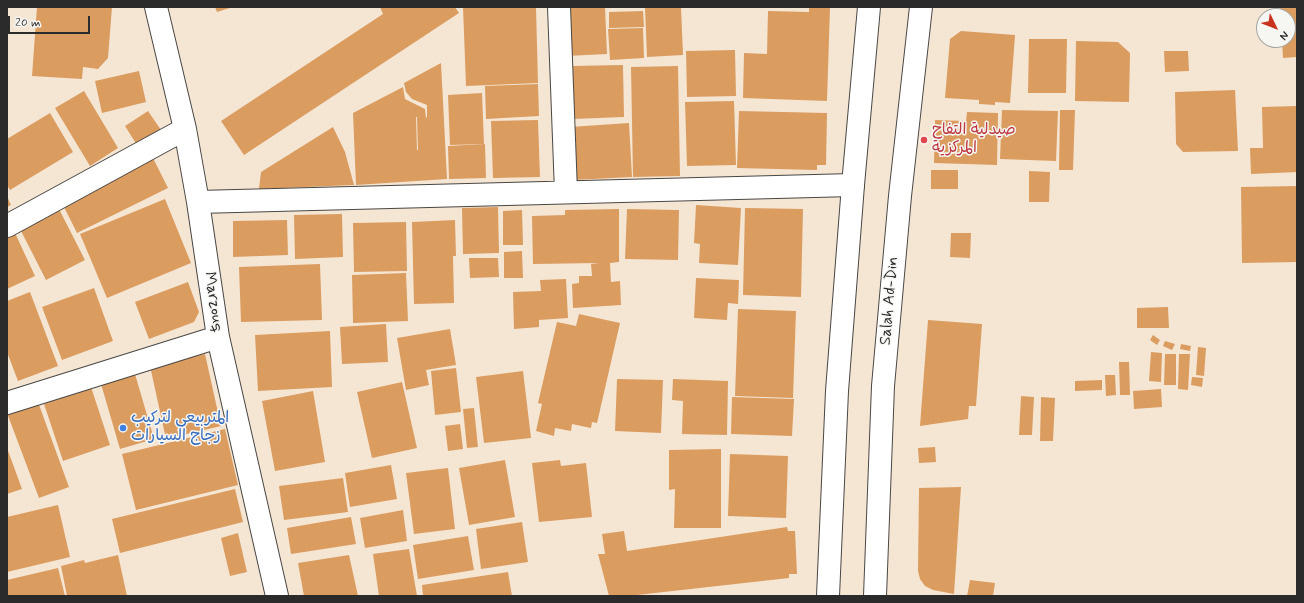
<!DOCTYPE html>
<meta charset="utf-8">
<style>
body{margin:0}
#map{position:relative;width:1304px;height:603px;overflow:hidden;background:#f5e6d4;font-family:Mynerve,sans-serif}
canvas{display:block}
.frame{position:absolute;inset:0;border:8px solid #2b2b2b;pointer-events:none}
.north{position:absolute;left:1256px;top:8px;width:40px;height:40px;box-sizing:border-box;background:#f6f6f2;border:1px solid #a5a5a2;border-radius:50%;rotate:133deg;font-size:11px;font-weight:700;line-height:16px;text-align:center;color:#2b2b2b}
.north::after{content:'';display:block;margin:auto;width:14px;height:18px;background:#c8321e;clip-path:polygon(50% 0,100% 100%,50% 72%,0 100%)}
.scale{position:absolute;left:8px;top:16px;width:82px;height:18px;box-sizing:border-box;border:2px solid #2b2b2b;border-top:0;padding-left:5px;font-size:12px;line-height:14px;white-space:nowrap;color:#2b2b2b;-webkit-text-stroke:3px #f6f6f2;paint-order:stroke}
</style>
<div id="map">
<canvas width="1304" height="603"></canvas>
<div class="frame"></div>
<div class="north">N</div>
<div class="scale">20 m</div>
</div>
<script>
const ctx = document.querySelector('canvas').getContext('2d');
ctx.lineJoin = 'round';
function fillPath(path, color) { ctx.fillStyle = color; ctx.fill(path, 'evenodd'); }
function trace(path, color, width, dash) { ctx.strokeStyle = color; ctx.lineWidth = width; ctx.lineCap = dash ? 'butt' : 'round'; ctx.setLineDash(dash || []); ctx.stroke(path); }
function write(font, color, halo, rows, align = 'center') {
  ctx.font = font + ' Mynerve,"Playpen Sans Arabic",sans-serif'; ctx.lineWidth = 3; ctx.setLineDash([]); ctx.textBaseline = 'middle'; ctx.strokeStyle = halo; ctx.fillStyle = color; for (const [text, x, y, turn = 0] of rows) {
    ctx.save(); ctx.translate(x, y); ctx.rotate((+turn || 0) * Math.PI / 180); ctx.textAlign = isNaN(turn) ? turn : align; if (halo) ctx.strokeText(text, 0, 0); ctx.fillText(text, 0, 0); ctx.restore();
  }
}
fillPath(new Path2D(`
 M 37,7 L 112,7 L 108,58 L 98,69 L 83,67 L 82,79 L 32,76 Z
 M 215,7 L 233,7 L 217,12 Z
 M 380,7 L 455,7 L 459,13 L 244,155 L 221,121 L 383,14 Z
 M 463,7 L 536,7 L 538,83 L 466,86 Z
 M 605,7 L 607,54 L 566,56 L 564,8 Z
 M 681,7 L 683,55 L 647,57 L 645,8 Z
 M 809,7 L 830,7 L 827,101 L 743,98 L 744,53 L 767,54 L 768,11 L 809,12 Z
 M 1280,7 L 1297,7 L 1297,57 L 1283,58 L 1282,40 L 1288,40 L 1288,16 L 1281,16 Z
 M 643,11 L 644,27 L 609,28 L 609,12 Z
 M 643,28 L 644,58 L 610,60 L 608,29 Z
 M 961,31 L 1015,35 L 1010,103 L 995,102 L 995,105 L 979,104 L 979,100 L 945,98 L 950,39 Z
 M 1029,39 L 1067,39 L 1066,93 L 1028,93 Z
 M 1076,41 L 1118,42 L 1130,53 L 1129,102 L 1075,101 Z
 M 735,50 L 736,96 L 687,97 L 686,51 Z
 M 1164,51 L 1188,51 L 1189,71 L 1165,72 Z
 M 441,63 L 447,179 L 356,185 L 353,113 L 403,87 L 405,99 L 425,109 L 426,118 L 427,117 L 427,105 L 412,99 L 406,92 L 404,83 ZM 416,117 L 417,117 L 418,150 L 417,150 Z
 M 623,65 L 624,117 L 573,119 L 571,66 Z
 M 678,66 L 680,176 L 633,177 L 631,67 Z
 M 139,71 L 146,102 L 102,113 L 95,81 Z
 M 538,84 L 539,116 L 486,119 L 485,86 Z
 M 1235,90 L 1238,151 L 1183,152 L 1176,144 L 1175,92 Z
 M 84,91 L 118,148 L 90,166 L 55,108 Z
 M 482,93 L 484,144 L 450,145 L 448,95 Z
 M 734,101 L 736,165 L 687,166 L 685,102 Z
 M 1297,106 L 1297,172 L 1251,174 L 1250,148 L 1263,148 L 1262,107 Z
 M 1002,110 L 1058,111 L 1056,161 L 1000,159 Z
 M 1060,110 L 1075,110 L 1073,170 L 1059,170 Z
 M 148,111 L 161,130 L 137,145 L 125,126 Z
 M 739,111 L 827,113 L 826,165 L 817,165 L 817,170 L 737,168 Z
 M 967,112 L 998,113 L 997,165 L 934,163 L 935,120 L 966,121 Z
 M 50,113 L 73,152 L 10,190 L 7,185 L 7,139 Z
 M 538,120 L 540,177 L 493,178 L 491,121 Z
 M 629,123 L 632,177 L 573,180 L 570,127 Z
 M 333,127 L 345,152 L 354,185 L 259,189 L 261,172 Z
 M 485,144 L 486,178 L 449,179 L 448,146 Z
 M 153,158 L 168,188 L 77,233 L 62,203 Z
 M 931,170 L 958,170 L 958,189 L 931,189 Z
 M 1029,171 L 1050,172 L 1049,202 L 1029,202 Z
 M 1297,186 L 1297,262 L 1242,263 L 1241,187 Z
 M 7,196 L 11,205 L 7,207 Z
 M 165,199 L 191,263 L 107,298 L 80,234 Z
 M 696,205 L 741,208 L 738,265 L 699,263 L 700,244 L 694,243 Z
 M 498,207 L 499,253 L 463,254 L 462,208 Z
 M 745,208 L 803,209 L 801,297 L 743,295 Z
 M 59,209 L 85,260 L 46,280 L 20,229 Z
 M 619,209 L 619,262 L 610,263 L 611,282 L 620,281 L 621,305 L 573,308 L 572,284 L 579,283 L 579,276 L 592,276 L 591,264 L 599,263 L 533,264 L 532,216 L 565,215 L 565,210 Z
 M 627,209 L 679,210 L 678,260 L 625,259 Z
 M 522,210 L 523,245 L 503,245 L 503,211 Z
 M 342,214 L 343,257 L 295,259 L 294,215 Z
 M 287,220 L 288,255 L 233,257 L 233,221 Z
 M 455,220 L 456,256 L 453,256 L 454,303 L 414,304 L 412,222 Z
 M 406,222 L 407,271 L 354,272 L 353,223 Z
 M 15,233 L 35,276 L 7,289 L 7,237 Z
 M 951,233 L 971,233 L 970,258 L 950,257 Z
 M 522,251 L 523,278 L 504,278 L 504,252 Z
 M 469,258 L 498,258 L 499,277 L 470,278 Z
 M 320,264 L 322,320 L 241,322 L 239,267 Z
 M 406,273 L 408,321 L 353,323 L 352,275 Z
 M 696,278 L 739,280 L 738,304 L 728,303 L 727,320 L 694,318 Z
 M 566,279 L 568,318 L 539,320 L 539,327 L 514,329 L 513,292 L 541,291 L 540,280 Z
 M 188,282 L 199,312 L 194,322 L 149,339 L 135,302 Z
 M 94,288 L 113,341 L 62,360 L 42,307 Z
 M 30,292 L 58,366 L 18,381 L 7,352 L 7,301 Z
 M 1168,307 L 1169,328 L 1137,328 L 1137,308 Z
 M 738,309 L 796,311 L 793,398 L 735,396 Z
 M 579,314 L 620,323 L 597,423 L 592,422 L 591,428 L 572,424 L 571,431 L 555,428 L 554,436 L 536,431 L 542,404 L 538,403 L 557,322 L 576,326 Z
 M 928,320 L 982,324 L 976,406 L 969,406 L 968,419 L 920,426 Z
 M 386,324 L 388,362 L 342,364 L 340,327 Z
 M 450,329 L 456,365 L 426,370 L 429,385 L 406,390 L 397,338 Z
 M 330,331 L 332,387 L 258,391 L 255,335 Z
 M 1153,335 L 1160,340 L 1157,345 L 1150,340 Z
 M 1165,341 L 1175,344 L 1172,350 L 1163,346 Z
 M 1181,344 L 1191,346 L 1190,351 L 1180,349 Z
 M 1198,347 L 1206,348 L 1204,376 L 1196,375 Z
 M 1151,352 L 1162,353 L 1161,382 L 1149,381 Z
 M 205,354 L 221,426 L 166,439 L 150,366 Z
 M 1165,354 L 1176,354 L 1176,385 L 1164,385 Z
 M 1179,354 L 1190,354 L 1188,390 L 1178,389 Z
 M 1119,362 L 1129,362 L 1130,395 L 1120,395 Z
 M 456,368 L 461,412 L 435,415 L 431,371 Z
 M 523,371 L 531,438 L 484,443 L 476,377 Z
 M 135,374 L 154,439 L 120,449 L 101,384 Z
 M 1105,375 L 1115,375 L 1116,395 L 1106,396 Z
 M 1192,377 L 1203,378 L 1202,387 L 1191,385 Z
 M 617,379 L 663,380 L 661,433 L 615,431 Z
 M 673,379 L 728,381 L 727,435 L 682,434 L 683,401 L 672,400 Z
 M 1102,380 L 1102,390 L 1075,391 L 1075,381 Z
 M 402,382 L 417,448 L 372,458 L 357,392 Z
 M 91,387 L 110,445 L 63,461 L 44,404 Z
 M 1161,389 L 1162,407 L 1134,409 L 1133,391 Z
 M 313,391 L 325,462 L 275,471 L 262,401 Z
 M 1021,396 L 1034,397 L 1032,435 L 1019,435 Z
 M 732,397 L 794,399 L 792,436 L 731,434 Z
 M 1041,397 L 1055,398 L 1053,441 L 1040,441 Z
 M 38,402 L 69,487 L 39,498 L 7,413 Z
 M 474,408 L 478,447 L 467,448 L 463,409 Z
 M 460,424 L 463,449 L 448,451 L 445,426 Z
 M 225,429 L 238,485 L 136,510 L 122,454 Z
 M 935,447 L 936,462 L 919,463 L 918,448 Z
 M 7,448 L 22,489 L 7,494 Z
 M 721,449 L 721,528 L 674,528 L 675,489 L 669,490 L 669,450 Z
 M 730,454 L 788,456 L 786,518 L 728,516 Z
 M 505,460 L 515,517 L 469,525 L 459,468 Z
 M 560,460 L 561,466 L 586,463 L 592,517 L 539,522 L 532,463 Z
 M 391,465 L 397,499 L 350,507 L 345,473 Z
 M 448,468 L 455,529 L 414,534 L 406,473 Z
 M 343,478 L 348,512 L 284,520 L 279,486 Z
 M 961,487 L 954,594 L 933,590 L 925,586 L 920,579 L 918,571 L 919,488 Z
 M 235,489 L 243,522 L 120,553 L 112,519 Z
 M 58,505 L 70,557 L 7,572 L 7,517 Z
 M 403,510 L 407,541 L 365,548 L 360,518 Z
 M 351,517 L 356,544 L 291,554 L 287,528 Z
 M 522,522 L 528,562 L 481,569 L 476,529 Z
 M 787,527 L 788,531 L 795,531 L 797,574 L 789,574 L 789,578 L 628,596 L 609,596 L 598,554 L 605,554 L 602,534 L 624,531 L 627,551 Z
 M 238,533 L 247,572 L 230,576 L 221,538 Z
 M 468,536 L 474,570 L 418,579 L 413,545 Z
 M 409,549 L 417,596 L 379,596 L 373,554 Z
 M 118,555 L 127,596 L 67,596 L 61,566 L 84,560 L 85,563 Z
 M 349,555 L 358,596 L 304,596 L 298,563 Z
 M 58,568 L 65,596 L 7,596 L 7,580 Z
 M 508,572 L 512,596 L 423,596 L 422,585 Z
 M 970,580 L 995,583 L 993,596 L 967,596 Z`), '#db9c60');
const street = new Path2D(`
 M 156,7 L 185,129 L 198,202 L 218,337 L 277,596
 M 559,7 L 566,192
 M 198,202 L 853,185
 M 7,226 L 185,129
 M 7,403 L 218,337`);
const highway = new Path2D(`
 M 828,596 L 837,391 L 853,185 L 869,7
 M 875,596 L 883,386 L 900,196 L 921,7`);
trace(street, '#494744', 24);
trace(highway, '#494744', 24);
trace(street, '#fff', 22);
trace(highway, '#fff', 22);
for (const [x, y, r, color] of [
 [924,140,4,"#e0444e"],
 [123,428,4,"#3f7fe0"]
]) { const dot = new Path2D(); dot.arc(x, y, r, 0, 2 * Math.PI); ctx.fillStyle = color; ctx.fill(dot); trace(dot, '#f6f6f2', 1.5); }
write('16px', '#be3a42', '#f6f6f2', [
 ["صيدلية التفاح",932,131],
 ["المركزية",932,149]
], 'left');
write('16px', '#2b2b2b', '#f6f6f2', [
 ["Salah Ad-Din",890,301,-85],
 ["Marzouq",213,302,81]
]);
write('16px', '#366cbe', '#f6f6f2', [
 ["المتربيعي لتركيب",131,419],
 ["زجاج السيارات",131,437]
], 'left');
</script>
